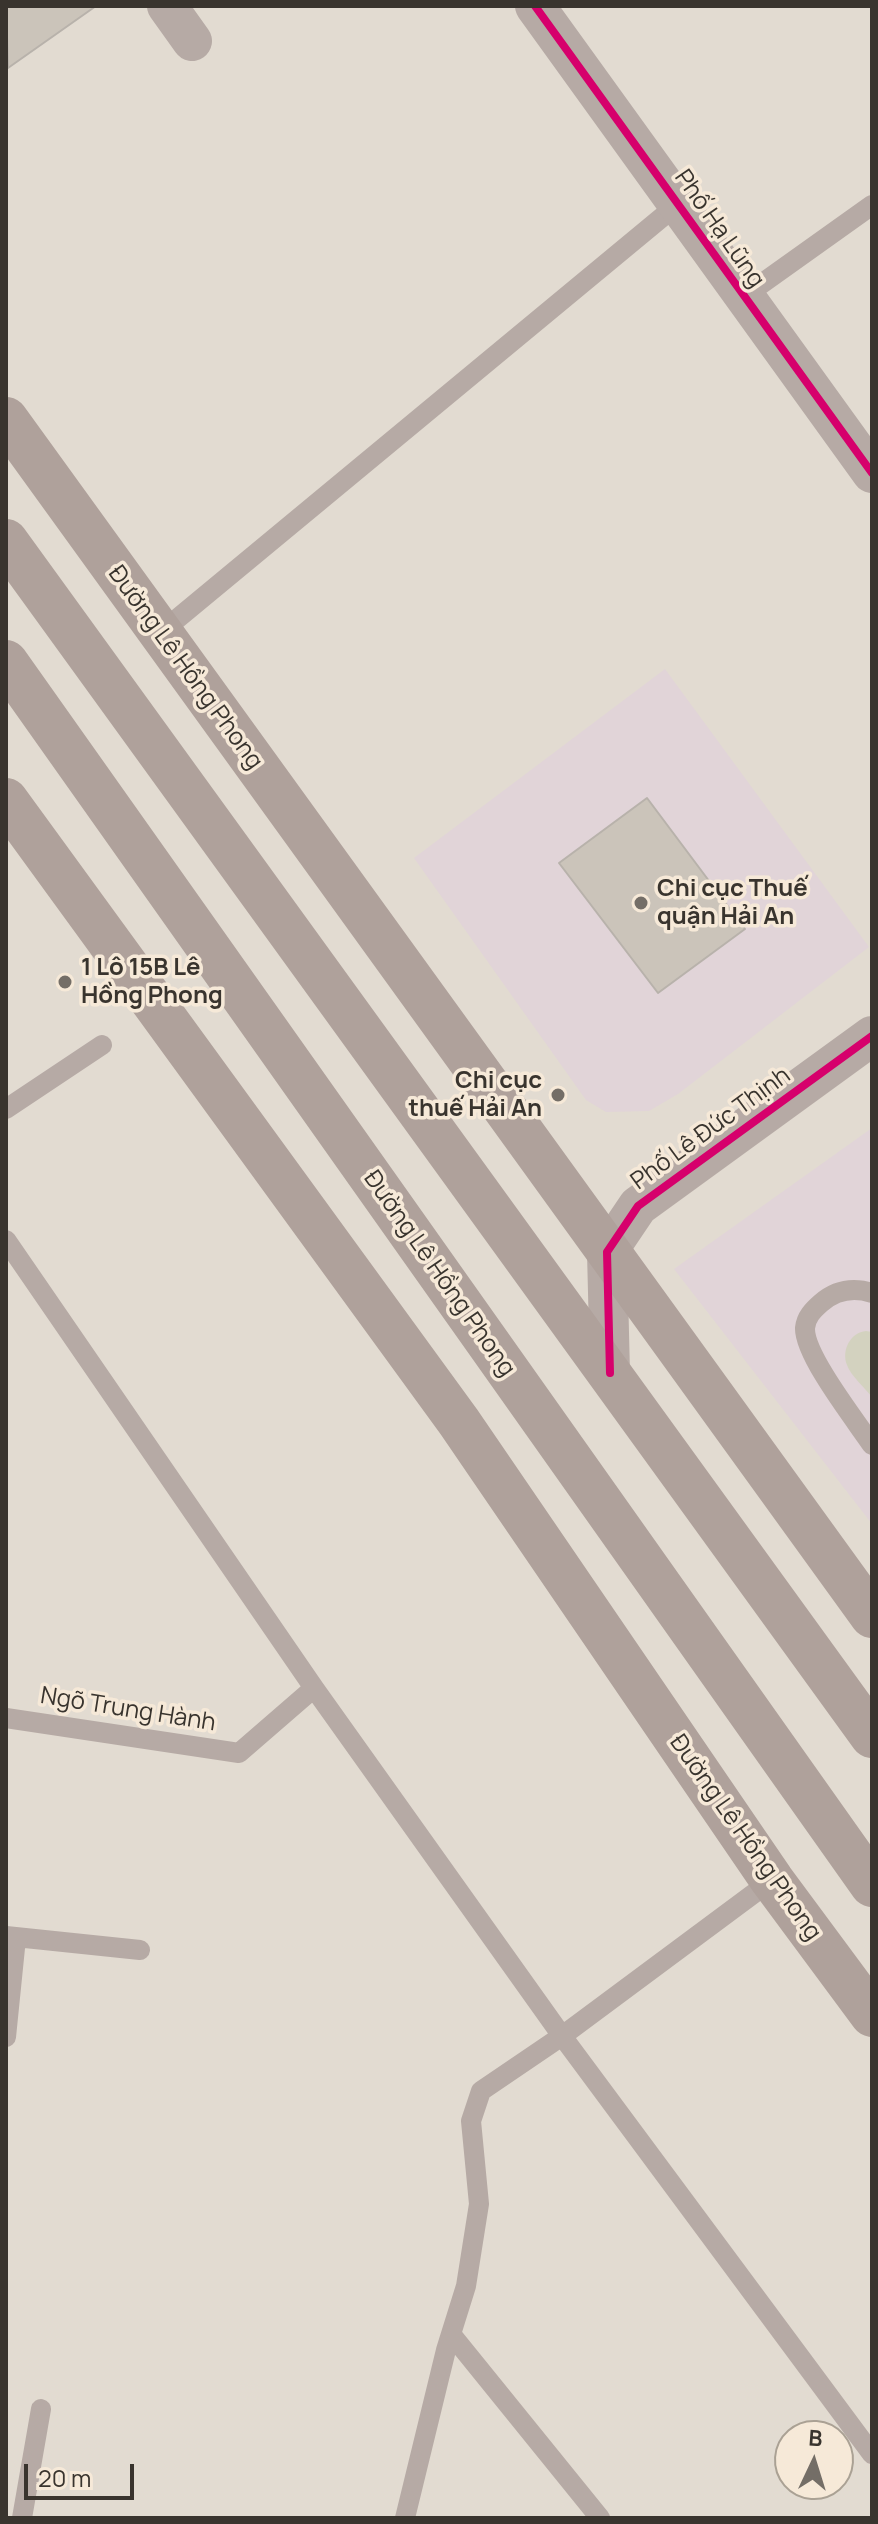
<!DOCTYPE html>
<meta charset="utf-8">
<style>
body{margin:0}
#map{position:relative;width:878px;height:2524px;overflow:hidden;background:#e2dbd1;font-family:Manrope,sans-serif}
canvas{display:block}
.frame{position:absolute;inset:0;border:8px solid #39342e;pointer-events:none}
.north{position:absolute;left:774px;top:2420px;width:80px;height:80px;box-sizing:border-box;background:#f6e9d8;border:2px solid #aaa194;border-radius:50%;rotate:4deg;font-size:22px;font-weight:700;line-height:32px;text-align:center;color:#39342e}
.north::after{content:'';display:block;margin:auto;width:28px;height:36px;background:#746e67;clip-path:polygon(50% 0,100% 100%,50% 72%,0 100%)}
.scale{position:absolute;left:24px;top:2464px;width:110px;height:36px;box-sizing:border-box;border:4px solid #39342e;border-top:0;padding-left:10px;font-size:24px;line-height:28px;white-space:nowrap;color:#39342e;-webkit-text-stroke:6px #f6e9d8;paint-order:stroke}
</style>
<div id="map">
<canvas width="878" height="2524"></canvas>
<div class="frame"></div>
<div class="north">B</div>
<div class="scale">20 m</div>
</div>
<script>
const ctx = document.querySelector('canvas').getContext('2d');
ctx.lineJoin = 'round';
function fillPath(path, color) { ctx.fillStyle = color; ctx.fill(path, 'evenodd'); }
function trace(path, color, width, dash) { ctx.strokeStyle = color; ctx.lineWidth = width; ctx.lineCap = dash ? 'butt' : 'round'; ctx.setLineDash(dash || []); ctx.stroke(path); }
function write(font, color, halo, rows, align = 'center') {
  ctx.font = font + ' Manrope,sans-serif'; ctx.lineWidth = 7; ctx.setLineDash([]); ctx.textBaseline = 'middle'; ctx.strokeStyle = halo; ctx.fillStyle = color; for (const [text, x, y, turn = 0] of rows) {
    ctx.save(); ctx.translate(x, y); ctx.rotate((+turn || 0) * Math.PI / 180); ctx.textAlign = isNaN(turn) ? turn : align; if (halo) ctx.strokeText(text, 0, 0); ctx.fillText(text, 0, 0); ctx.restore();
  }
}
fillPath(new Path2D(`
 M 665,669 L 869,947 L 678,1094 L 649,1111 L 606,1112 L 586,1100 L 414,858 Z
 M 872,1128 L 872,1524 L 674,1269 Z`), '#e1d4d8');
fillPath(new Path2D(`
 M 866,1331 L 872,1332 L 872,1397 C 865,1388 851,1376 847,1365 C 841,1350 851,1332 866,1331 Z`), '#d3d2bf');
const building = new Path2D(`
 M 6,6 L 96,6 L 8,68 Z
 M 647,798 L 745,929 L 658,993 L 559,863 Z`);
fillPath(building, '#cbc4ba');
trace(building, '#b8b2ab', 2);
trace(new Path2D(`
 M 743,297 L 872,205
 M 160,633 L 678,204
 M 6,1109 L 102,1045
 M 6,1240 L 314,1688 L 562,2036 L 872,2454
 M 872,1293 C 853,1287 836,1290 821,1303 C 813,1310 806,1317 805,1328 C 804,1355 856,1421 872,1445
 M 6,1718 L 239,1753 L 314,1688
 M 6,1936 L 140,1950
 M 6,2037 L 16,1938
 M 451,2334 L 600,2518
 M 22,2518 L 41,2409
 M 405,2518 L 446,2350 L 466,2286 L 479,2204 L 471,2121 L 481,2091 L 562,2036 L 772,1880`), '#b6aaa5', 20);
trace(new Path2D(`
 M 167,6 L 192,41
 M 535,6 L 872,473
 M 610,1373 L 607,1252 L 638,1206 L 872,1036`), '#b6aaa5', 40);
trace(new Path2D(`
 M 6,419 L 872,1616
 M 6,541 L 872,1736
 M 6,662 L 872,1885
 M 6,800 L 459,1422 L 772,1880 L 872,2015`), '#afa19b', 44);
trace(new Path2D(`
 M 535,6 L 872,473
 M 610,1373 L 607,1252 L 638,1206 L 872,1036`), '#d6006c', 8);
for (const [x, y, r, color] of [
 [641,903,8,"#746e67"],
 [65,982,8,"#746e67"],
 [558,1095,8,"#746e67"]
]) { const dot = new Path2D(); dot.arc(x, y, r, 0, 2 * Math.PI); ctx.fillStyle = color; ctx.fill(dot); trace(dot, '#f6e9d8', 3); }
write('24px', '#39342e', '#f6e9d8', [
 ["Phố Hạ Lũng",719,229,55],
 ["Đường Lê Hồng Phong",185,668,54],
 ["Phố Lê Đức Thịnh",711,1129,-36],
 ["Đường Lê Hồng Phong",439,1274,55],
 ["Ngõ Trung Hành",128,1710,9],
 ["Đường Lê Hồng Phong",745,1838,55]
]);
write('bold 24px', '#39342e', '#f6e9d8', [
 ["Chi cục Thuế",657,889],
 ["quận Hải An",657,917],
 ["1 Lô 15B Lê",81,968],
 ["Hồng Phong",81,996],
 ["Chi cục",542,1081,"right"],
 ["thuế Hải An",542,1109,"right"]
], 'left');
</script>
